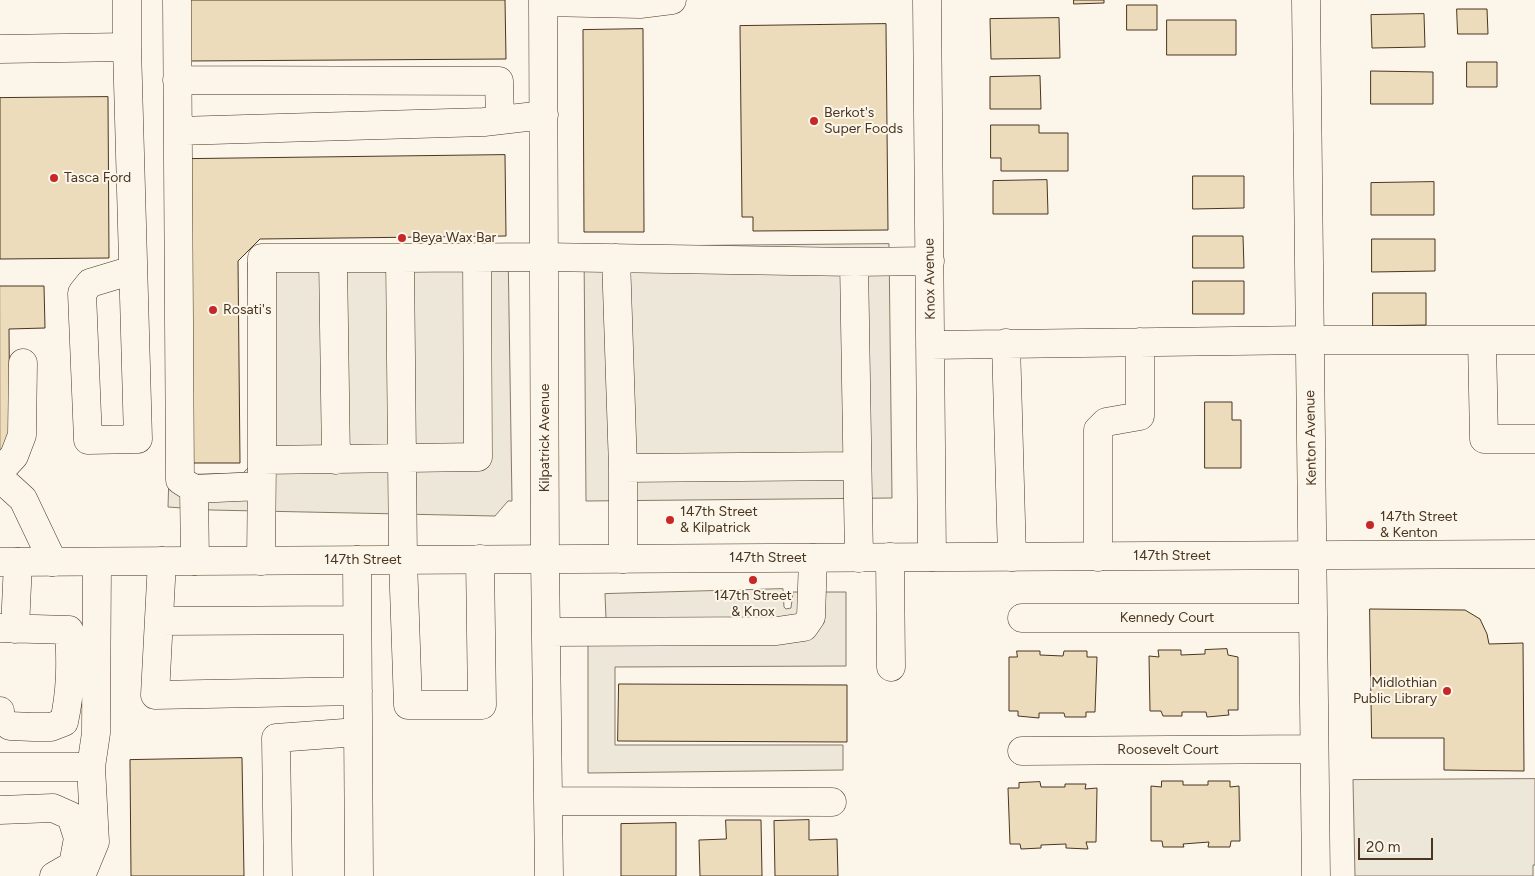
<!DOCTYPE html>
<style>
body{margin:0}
#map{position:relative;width:1535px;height:876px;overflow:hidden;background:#fbf6e9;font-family:Figtree,sans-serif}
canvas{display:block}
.scale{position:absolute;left:1358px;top:838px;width:75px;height:22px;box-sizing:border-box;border:2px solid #4a3520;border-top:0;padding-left:6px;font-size:15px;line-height:18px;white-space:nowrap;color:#4a3520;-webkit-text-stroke:4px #fbf6e9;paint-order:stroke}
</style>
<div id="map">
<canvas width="1535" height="876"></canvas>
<div class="scale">20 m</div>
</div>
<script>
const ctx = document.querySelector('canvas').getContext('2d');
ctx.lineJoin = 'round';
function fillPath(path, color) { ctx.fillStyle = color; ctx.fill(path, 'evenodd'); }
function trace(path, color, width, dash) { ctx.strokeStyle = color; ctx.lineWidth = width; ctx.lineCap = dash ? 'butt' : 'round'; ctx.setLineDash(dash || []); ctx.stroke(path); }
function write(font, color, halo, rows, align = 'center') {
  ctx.font = font + ' Figtree,sans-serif'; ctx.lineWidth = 4; ctx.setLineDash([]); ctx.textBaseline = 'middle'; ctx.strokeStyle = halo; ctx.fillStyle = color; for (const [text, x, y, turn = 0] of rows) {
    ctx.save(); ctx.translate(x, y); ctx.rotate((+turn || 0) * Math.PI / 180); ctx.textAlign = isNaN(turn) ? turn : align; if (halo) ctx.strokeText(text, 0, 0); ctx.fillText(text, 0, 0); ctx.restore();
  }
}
const parking = new Path2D(`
 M 889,244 L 892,498 L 586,501 L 584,247 Z
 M 261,248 L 508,248 L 512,501 L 508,501 L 495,516 L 211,510 L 168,507 L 169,475 L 243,473 L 250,466 L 248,263 Z
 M 783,589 L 784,607 L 786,609 L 791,608 L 793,592 L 846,592 L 846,666 L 615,667 L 615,745 L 843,745 L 843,770 L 588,773 L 588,619 L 606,619 L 605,594 Z
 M 1535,779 L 1535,865 L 1533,865 L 1533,876 L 1355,876 L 1353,780 Z`);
fillPath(parking, '#ede7d9');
trace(parking, '#887966', 1);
const building = new Path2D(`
 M 187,0 L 505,0 L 506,59 L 188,61 Z
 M 1074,0 L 1104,0 L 1104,3 L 1074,4 Z
 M 1127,5 L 1157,5 L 1157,30 L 1127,30 Z
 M 1457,9 L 1487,9 L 1488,34 L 1458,34 Z
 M 1424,14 L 1425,47 L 1372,48 L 1371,15 Z
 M 1059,18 L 1060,58 L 991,59 L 990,19 Z
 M 1167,20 L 1236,20 L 1236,55 L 1167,55 Z
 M 886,24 L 888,230 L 753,231 L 753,217 L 742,217 L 740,26 Z
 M 643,29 L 644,232 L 584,232 L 583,30 Z
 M 1467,62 L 1497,62 L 1497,87 L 1467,87 Z
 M 1371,71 L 1433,72 L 1433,104 L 1371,104 Z
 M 1040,76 L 1041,109 L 990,109 L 990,77 Z
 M 108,97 L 109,258 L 0,259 L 0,98 Z
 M 991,125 L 1039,125 L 1039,133 L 1068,133 L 1068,171 L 1001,171 L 1001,158 L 991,158 Z
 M 505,155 L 506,236 L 260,239 L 238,261 L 240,463 L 193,463 L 190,159 Z
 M 1193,176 L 1244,176 L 1244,208 L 1193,209 Z
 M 1047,180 L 1048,214 L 993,214 L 993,181 Z
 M 1434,182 L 1434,215 L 1371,215 L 1371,183 Z
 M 1193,236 L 1243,236 L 1244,268 L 1193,268 Z
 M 1372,239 L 1435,239 L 1435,271 L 1372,272 Z
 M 1193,281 L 1244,281 L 1244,314 L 1193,314 Z
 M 0,286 L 44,286 L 45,328 L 9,329 L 10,446 L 0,456 Z
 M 1373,293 L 1426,293 L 1426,325 L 1373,326 Z
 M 1205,402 L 1232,402 L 1232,420 L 1241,420 L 1241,468 L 1205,468 Z
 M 1370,609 L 1465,610 L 1480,619 L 1487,634 L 1489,644 L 1523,643 L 1524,771 L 1444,770 L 1444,738 L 1372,738 Z
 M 1227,649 L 1228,655 L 1238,657 L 1238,710 L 1228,710 L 1229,715 L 1207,717 L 1206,712 L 1182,712 L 1182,716 L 1163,716 L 1161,711 L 1150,711 L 1149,656 L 1159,657 L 1158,650 L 1181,650 L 1181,655 L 1205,654 L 1205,650 Z
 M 1017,651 L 1040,651 L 1040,655 L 1063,656 L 1064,651 L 1087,651 L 1087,657 L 1097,657 L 1095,712 L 1086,712 L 1086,717 L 1065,717 L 1064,713 L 1039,713 L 1039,718 L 1018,716 L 1018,711 L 1009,711 L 1009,657 L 1017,657 Z
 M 619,684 L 847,685 L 847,742 L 618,741 Z
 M 242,758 L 244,876 L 131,876 L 130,760 Z
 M 1162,781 L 1183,781 L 1183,785 L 1208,785 L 1208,781 L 1230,781 L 1230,787 L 1239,786 L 1240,841 L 1231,841 L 1230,847 L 1208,847 L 1209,842 L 1183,844 L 1184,847 L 1163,847 L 1162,841 L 1151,841 L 1151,786 L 1161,787 Z
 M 1040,782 L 1041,787 L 1065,787 L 1065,784 L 1086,784 L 1085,789 L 1097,788 L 1096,842 L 1086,842 L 1088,849 L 1066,848 L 1066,844 L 1041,845 L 1041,848 L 1021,849 L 1020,844 L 1010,844 L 1008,788 L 1019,788 L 1019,783 Z
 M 726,820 L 761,820 L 762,876 L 700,876 L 699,840 L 726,839 Z
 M 809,820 L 809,840 L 837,839 L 838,876 L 775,876 L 774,821 Z
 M 676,823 L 676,876 L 621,876 L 621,824 Z`);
fillPath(building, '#ecdcbc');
trace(building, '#4a3520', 1);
const minor = new Path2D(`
 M 177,0 L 180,480 L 194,489 L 261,486
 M 543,0 L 545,559 L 549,876
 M 927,0 L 932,557
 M 1306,0 L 1316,876
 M 543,2 L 640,4 L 672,0
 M 127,47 L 138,439 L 88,440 L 82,293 L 90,283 L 133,270
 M 0,49 L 127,47 L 127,0
 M 177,80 L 499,81 L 500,120
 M 178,131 L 484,122 L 544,115
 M 333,258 L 336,460
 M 616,258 L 623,468 L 623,559
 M 1482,340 L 1484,439 L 1535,439
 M 1006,343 L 1012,557
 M 930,345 L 1310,340 L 1535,340
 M 262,460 L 262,258 L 400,258
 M 623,468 L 857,466
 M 0,471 L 14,456 L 22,435 L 23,363
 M 0,478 L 23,499 L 53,562
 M 194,489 L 195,561
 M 890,557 L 891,667
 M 1098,557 L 1098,430 L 1106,422 L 1140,416 L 1140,342
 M 859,558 L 854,262 L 930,261
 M 480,559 L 482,705 L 408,705 L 403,560 L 400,258 L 544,257 L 854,262
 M 357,560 L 359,876
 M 162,561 L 155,695 L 358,691
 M 261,561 L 262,460 L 478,457 L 477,257
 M 1022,618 L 1313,618
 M 159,621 L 357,620
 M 0,628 L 69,630 C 71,662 71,690 64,722 L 51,727 L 33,727 L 10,726 L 0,719 L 0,711
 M 15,629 L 18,562
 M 546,632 L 777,631 L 804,627 L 811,617 L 813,558
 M 1022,751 L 1314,749
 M 0,767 L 91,767 L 95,842 L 81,876
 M 91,767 L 96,733 L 97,562
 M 548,801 L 832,802
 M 0,810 L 53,808 L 71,816 L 78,838 L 73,865 L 54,876
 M 278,876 L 276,738 L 358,732`);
const major = new Path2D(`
 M 0,562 L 1535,554`);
trace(minor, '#4a3520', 29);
trace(major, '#4a3520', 29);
trace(minor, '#fbf6e9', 28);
trace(major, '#fbf6e9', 28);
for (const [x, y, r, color] of [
 [814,121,5,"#c62828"],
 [54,178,5,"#c62828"],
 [402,238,5,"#c62828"],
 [213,310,5,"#c62828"],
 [670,520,5,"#c62828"],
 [1370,525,5,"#c62828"],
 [753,580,5,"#c62828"],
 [1447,691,5,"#c62828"]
]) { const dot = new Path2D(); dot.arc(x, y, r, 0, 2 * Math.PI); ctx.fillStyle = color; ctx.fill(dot); trace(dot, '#fbf6e9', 2); }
write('14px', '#4a3520', '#fbf6e9', [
 ["Berkot's",824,113],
 ["Super Foods",824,129],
 ["Tasca Ford",64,178],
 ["Beya Wax Bar",412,238],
 ["Rosati's",223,310],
 ["147th Street",680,512],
 ["& Kilpatrick",680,528],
 ["147th Street",1380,517],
 ["& Kenton",1380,533],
 ["147th Street",753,596,"center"],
 ["& Knox",753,612,"center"],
 ["Midlothian",1437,683,"right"],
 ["Public Library",1437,699,"right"]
], 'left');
write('14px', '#4a3520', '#fbf6e9', [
 ["Knox Avenue",930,279,-91],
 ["Kilpatrick Avenue",545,438,-90],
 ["Kenton Avenue",1311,438,-91],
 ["147th Street",1172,556],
 ["147th Street",768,558],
 ["147th Street",363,560],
 ["Kennedy Court",1167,618],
 ["Roosevelt Court",1168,750]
]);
</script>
